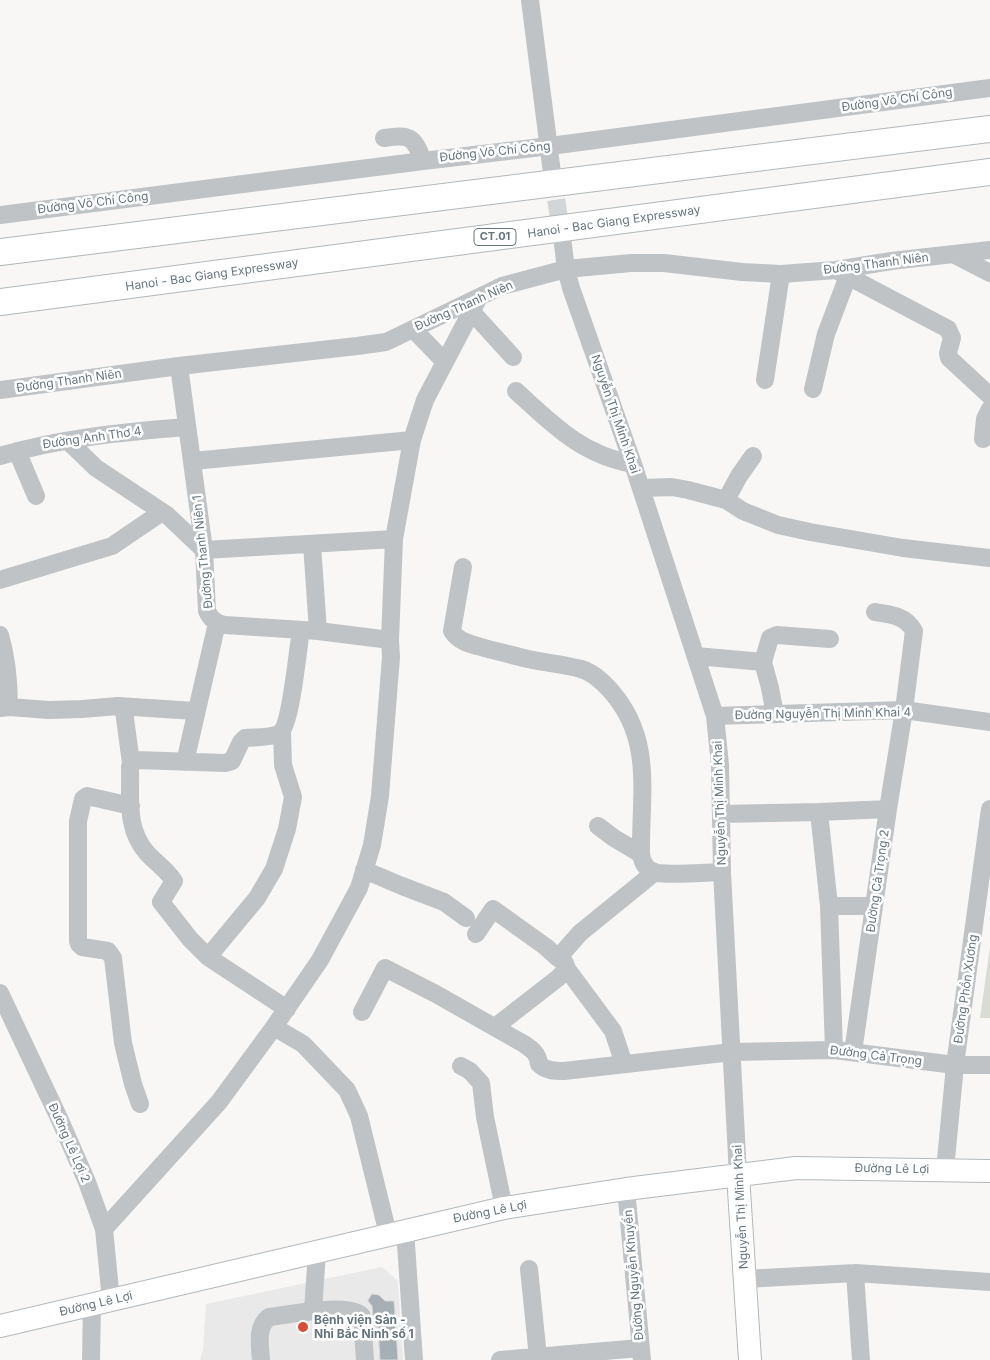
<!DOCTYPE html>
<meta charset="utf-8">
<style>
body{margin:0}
canvas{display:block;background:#f8f7f5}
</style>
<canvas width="990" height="1360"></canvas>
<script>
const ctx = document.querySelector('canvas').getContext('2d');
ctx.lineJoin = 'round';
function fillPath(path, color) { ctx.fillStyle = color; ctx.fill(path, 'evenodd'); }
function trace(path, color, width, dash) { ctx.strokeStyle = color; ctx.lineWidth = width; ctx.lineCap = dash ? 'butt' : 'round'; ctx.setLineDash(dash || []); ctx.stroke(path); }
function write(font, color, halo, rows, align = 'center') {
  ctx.font = font + ' Inter,sans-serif'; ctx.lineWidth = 5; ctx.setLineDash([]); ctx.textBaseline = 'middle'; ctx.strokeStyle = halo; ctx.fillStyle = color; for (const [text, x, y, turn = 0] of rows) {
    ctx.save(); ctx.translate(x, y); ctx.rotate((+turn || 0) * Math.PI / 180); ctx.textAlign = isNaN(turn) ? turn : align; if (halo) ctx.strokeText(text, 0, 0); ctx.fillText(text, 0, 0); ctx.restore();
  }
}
fillPath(new Path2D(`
 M 382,1267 L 398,1281 L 403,1360 L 200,1360 L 203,1350 L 206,1304 Z`), '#e8e9e8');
fillPath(new Path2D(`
 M 990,947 L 990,1018 L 980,1018 Z`), '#d8dcd4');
const building = new Path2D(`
 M 372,1294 L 379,1295 L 385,1301 L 394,1301 L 398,1360 L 380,1360 L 378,1327 L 374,1327 L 372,1306 L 368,1301 Z`);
fillPath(building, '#a7afb4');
trace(building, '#d9d9d7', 1);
trace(new Path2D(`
 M 552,173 L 562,237`), '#d3d6d7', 18, [18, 9]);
const major = new Path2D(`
 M 738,1175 L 750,1360
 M 0,1326 L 504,1208 L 626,1189 L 796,1168 L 990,1171`);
const highway = new Path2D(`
 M 0,252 L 990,129
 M 0,302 L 990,172`);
trace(major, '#b2b8bb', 24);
trace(highway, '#b2b7b9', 28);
trace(new Path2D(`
 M 530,0 L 552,173
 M 384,138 C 409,134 414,136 423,161
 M 0,215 L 423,161 L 550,146 L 990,88
 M 562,237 L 566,269 L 571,288 L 633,464 L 715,716 L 720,765 L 722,872 L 738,1175
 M 955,255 L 990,273
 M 836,270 L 948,329 L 952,338 L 948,353 L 949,358 L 990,396
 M 472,312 L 513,357
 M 413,329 L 444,361
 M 179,366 L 204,550 L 207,611 C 211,619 215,623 225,625 L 318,631 L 390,640
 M 765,380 L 781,274
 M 813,389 L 826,334 L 848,276
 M 0,390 L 179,366 L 357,346 L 386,342 L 502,286 L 566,269 L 631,263 L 664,263 L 742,272 L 781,274 L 836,270 L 891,261 L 990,250
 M 516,391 C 553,425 582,455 633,464
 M 983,439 L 985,419 L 990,409
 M 68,441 L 96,468 L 167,515 L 204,550 L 394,539
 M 17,451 L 36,496
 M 0,456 C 61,438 123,432 186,427
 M 193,461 L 412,440
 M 641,488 L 672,487 L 688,490 L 726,500 L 743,511 L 778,525 L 810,532 L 903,548 L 990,558
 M 726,500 L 739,476 L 753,456
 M 312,544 L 318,631
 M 463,567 L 452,631 C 459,643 475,645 488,649 C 501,652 515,656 528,659 C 545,663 564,664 581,669 C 592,672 603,682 611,691 C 654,740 640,794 641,854 C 642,862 646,869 654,872 C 664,876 709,872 722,872
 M 0,580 L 112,546 L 162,512
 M 0,635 C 7,659 9,682 9,707 L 0,708
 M 696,656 L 763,662
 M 118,706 L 195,711
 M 9,707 L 49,710 L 82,709 L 118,706 L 124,711 L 131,763
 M 775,714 L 770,688 L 763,662 L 770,638 L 777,635 L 830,639
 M 715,716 L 904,710 L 990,722
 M 185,762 L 217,623
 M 131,806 L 87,796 L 83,799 L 78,821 L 78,941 L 79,944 L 82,947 L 108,951 L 113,958 L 123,1043 L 133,1084 L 140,1104
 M 819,812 L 829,906 L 834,1050
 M 721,814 L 819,812 L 888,809
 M 598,826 L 614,838 L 641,854
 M 364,870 L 402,886 L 444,902 L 466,918
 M 829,906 L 874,906
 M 476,934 L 493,909 L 546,947 L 558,958
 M 208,957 L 257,898 L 274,869 L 287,829 L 293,797 L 283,765 L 282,732
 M 567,969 L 613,1031 L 624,1064
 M 0,993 L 59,1118 L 87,1182 L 104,1229 L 111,1300
 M 287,1009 L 208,957 L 190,939 L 161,902 L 174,881 C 167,870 156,863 147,853 C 125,828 131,798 130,767 L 133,761 L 137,760 L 225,763 L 232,761 L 241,742 L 245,738 C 255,737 271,738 280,733 C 291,725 298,647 301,630
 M 362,1012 L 385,968 L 436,994 L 524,1044 C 533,1050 538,1054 539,1064 C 546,1071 555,1071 564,1071 L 732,1052 L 834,1050 L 955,1065 L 990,1065
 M 274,1027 L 303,1044 L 347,1090 L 359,1116 L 388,1234
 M 495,1027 L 558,978 L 567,969 L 565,963 L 558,958 L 580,933 L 655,872
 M 853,1052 L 888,809 L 904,710 L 914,631 C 906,616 890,614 875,612
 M 461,1066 L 470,1071 L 481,1083 L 485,1117 L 504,1208
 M 945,1170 L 955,1065 L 990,809
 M 626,1189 L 642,1360
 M 104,1229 L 219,1102 L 274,1027 L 320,960 L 359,888 L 372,845 L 380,796 L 391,657 L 390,640 L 394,539 L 412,440 L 425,400 L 479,297
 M 405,1230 L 414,1360
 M 529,1269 L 538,1357
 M 855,1273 L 861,1360
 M 745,1279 L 855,1273 L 990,1282
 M 313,1311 L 317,1252
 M 91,1360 L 92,1304
 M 261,1360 C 260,1345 256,1327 269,1317 C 289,1315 348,1302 362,1316 L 365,1360
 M 500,1360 L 640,1348`), '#bfc3c6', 18);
trace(major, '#fff', 22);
trace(highway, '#fff', 26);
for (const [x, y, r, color] of [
 [303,1327,6,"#d84c35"]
]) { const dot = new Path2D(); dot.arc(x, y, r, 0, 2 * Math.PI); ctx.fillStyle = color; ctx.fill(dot); trace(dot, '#fff', 2); }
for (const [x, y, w] of [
 [495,237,42]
]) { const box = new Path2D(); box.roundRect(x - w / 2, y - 8.5, w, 17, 4); ctx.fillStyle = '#fff'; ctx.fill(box); trace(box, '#65757e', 1); }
write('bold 11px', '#65757e', null, [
 ["CT.01",495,237]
]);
write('12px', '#65757e', '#fff', [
 ["Đường Võ Chí Công",897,100,-8],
 ["Đường Võ Chí Công",495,152,-6],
 ["Đường Võ Chí Công",93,203,-7],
 ["Hanoi - Bac Giang Expressway",614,222,-8],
 ["Đường Thanh Niên",876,264,-7],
 ["Hanoi - Bac Giang Expressway",212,275,-8],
 ["Đường Thanh Niên",464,306,-24],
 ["Đường Thanh Niên",69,381,-8],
 ["Nguyễn Thị Minh Khai",615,414,71],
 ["Đường Anh Thơ 4",92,438,-8],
 ["Đường Thanh Niên 1",203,552,-96],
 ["Đường Nguyễn Thị Minh Khai 4",823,714,-1],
 ["Nguyễn Thị Minh Khai",720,803,-92],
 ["Đường Cả Trọng 2",878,881,-82],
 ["Đường Phồn Xương",966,989,-82],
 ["Đường Cả Trọng",876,1056,7],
 ["Đường Lê Lợi 2",69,1143,66],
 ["Đường Lê Lợi",892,1169,1],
 ["Nguyễn Thị Minh Khai",741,1207,-93],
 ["Đường Lê Lợi",490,1212,-11],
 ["Đường Nguyễn Khuyến",634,1275,-95],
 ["Đường Lê Lợi",96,1304,-13]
]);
write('bold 12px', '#65757e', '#fff', [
 ["Bệnh viện Sản -",314,1320],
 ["Nhi Bắc Ninh số 1",314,1334]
], 'left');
</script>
